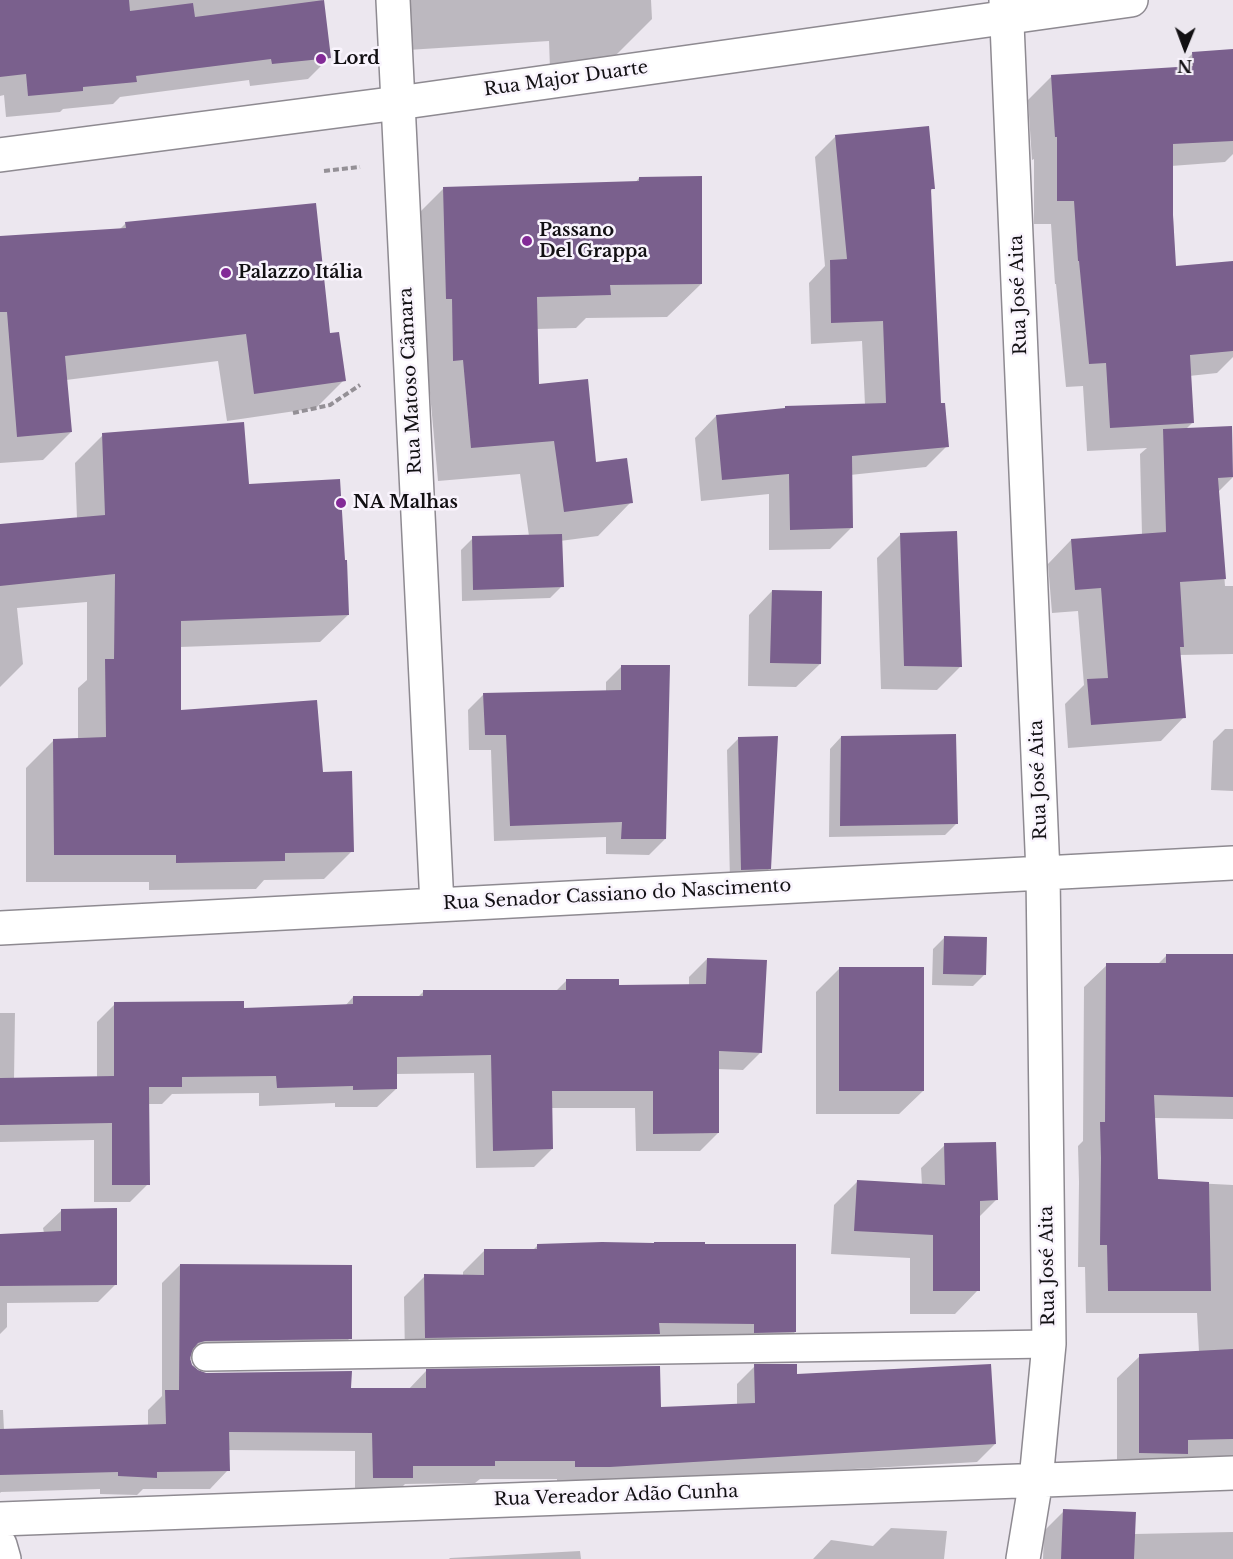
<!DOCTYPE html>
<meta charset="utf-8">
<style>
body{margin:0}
#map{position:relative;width:1233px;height:1559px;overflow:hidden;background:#ece7ef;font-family:"Libre Baskerville",serif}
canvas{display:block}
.north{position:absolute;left:1155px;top:18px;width:60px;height:60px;-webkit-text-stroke:4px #f9f4fd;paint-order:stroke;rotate:181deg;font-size:16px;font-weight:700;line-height:24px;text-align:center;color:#121013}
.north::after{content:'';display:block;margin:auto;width:21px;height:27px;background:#121013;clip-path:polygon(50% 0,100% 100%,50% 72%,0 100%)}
</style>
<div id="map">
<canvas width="1233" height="1559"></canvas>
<div class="north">N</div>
</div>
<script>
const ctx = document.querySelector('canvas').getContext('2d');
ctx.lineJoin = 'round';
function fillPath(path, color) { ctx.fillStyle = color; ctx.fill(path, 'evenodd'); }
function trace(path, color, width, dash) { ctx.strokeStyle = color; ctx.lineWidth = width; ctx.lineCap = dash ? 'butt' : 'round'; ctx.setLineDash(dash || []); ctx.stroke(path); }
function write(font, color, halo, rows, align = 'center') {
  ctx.font = font + ' "Libre Baskerville",serif'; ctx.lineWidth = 5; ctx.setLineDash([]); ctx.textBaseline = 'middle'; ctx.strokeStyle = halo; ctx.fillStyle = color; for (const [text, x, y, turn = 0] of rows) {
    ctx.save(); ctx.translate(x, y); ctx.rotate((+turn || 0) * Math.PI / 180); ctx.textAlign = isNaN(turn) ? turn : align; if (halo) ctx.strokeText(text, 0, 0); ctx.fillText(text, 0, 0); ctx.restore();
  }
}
fillPath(new Path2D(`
 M 0,0 L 322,0 L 330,57 L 308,79 L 250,86 L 249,80 L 120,97 L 113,104 L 63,109 L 60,112 L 6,117 L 4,95 L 0,96 Z
 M 389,0 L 651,0 L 652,19 L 605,66 L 550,69 L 549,41 L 392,51 Z
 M 1233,51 L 1233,154 L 1225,162 L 1171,166 L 1175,268 L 1233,269 L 1233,357 L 1217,373 L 1189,376 L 1192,423 L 1185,430 L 1233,477 L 1218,492 L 1225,586 L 1233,586 L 1233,654 L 1179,655 L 1184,717 L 1161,741 L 1068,748 L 1065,704 L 1084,685 L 1078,611 L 1052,613 L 1048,564 L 1071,540 L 1142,535 L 1140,454 L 1147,448 L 1087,451 L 1083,386 L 1066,387 L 1056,284 L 1055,284 L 1051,224 L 1034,224 L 1034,159 L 1032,160 L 1028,100 L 1052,76 L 1178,68 L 1193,53 Z
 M 836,136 L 933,188 L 930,192 L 939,405 L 947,446 L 926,467 L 850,475 L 851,528 L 830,549 L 769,550 L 769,494 L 701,501 L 695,438 L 716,416 L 865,405 L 862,341 L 811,344 L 809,283 L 825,266 L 815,157 Z
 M 639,178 L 701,284 L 667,317 L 586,318 L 576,328 L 536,329 L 538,385 L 594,463 L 631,502 L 598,536 L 560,541 L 562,586 L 550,598 L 462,601 L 461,550 L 473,538 L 529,536 L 520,474 L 438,481 L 430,393 L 420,394 L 410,222 L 444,188 L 635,183 Z
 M 126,223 L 328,335 L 344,380 L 316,408 L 227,421 L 218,361 L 66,380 L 71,432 L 43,460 L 0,463 L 0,237 L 119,230 Z
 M 103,435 L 248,485 L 348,615 L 320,642 L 180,647 L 179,712 L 321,773 L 352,851 L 324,879 L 264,880 L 256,889 L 149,890 L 149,882 L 26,882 L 26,768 L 54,740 L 78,740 L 78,688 L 87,680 L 87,602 L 17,608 L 23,664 L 0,687 L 0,526 L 77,519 L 75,463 Z
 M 900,535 L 961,666 L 937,690 L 881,689 L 877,558 Z
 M 772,591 L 820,664 L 796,687 L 748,686 L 749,615 Z
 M 622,666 L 665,839 L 649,855 L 606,854 L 606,837 L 494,841 L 491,750 L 469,750 L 468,710 L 484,694 L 606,692 L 606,682 Z
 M 1225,729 L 1233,729 L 1233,791 L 1211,790 L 1213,741 Z
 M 841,737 L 956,824 L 945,835 L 829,837 L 830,749 Z
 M 738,739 L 770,868 L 758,880 L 730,881 L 727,750 Z
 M 945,937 L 985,974 L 973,986 L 932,985 L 933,949 Z
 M 1167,955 L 1233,955 L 1233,1119 L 1154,1118 L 1156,1181 L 1233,1185 L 1233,1461 L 1117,1476 L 1117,1378 L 1140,1356 L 1199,1352 L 1197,1313 L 1086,1313 L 1085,1267 L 1078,1267 L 1079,1182 L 1078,1146 L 1083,1141 L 1084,987 L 1107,965 L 1157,965 Z
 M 707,959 L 761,1052 L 743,1070 L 717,1069 L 718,1133 L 700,1151 L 636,1151 L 635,1108 L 551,1108 L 552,1149 L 534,1167 L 476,1168 L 474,1073 L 396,1074 L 396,1089 L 377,1107 L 335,1107 L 335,1103 L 259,1106 L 259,1093 L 172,1094 L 162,1104 L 148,1104 L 148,1184 L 130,1202 L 94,1202 L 94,1140 L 0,1142 L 0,1013 L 15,1013 L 14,1080 L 97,1078 L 97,1022 L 115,1004 L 243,1009 L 345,1006 L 353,997 L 418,997 L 423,992 L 556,991 L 567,980 L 617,987 L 689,985 L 689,977 Z
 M 840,968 L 923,1091 L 899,1114 L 816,1114 L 816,992 Z
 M 945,1145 L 996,1200 L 979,1217 L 978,1290 L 955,1314 L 910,1314 L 910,1258 L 831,1254 L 834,1205 L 858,1181 L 922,1185 L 921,1168 Z
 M 62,1210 L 116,1284 L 98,1302 L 7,1303 L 7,1327 L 0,1334 L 0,1236 L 44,1233 L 43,1228 Z
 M 538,1245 L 795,1332 L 774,1353 L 405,1358 L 404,1297 L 425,1276 L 463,1276 L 463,1272 L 484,1251 L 532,1251 Z
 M 180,1265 L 350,1338 L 332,1357 L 189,1359 L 192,1366 L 198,1372 L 350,1389 L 408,1390 L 426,1371 L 659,1409 L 737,1405 L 737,1384 L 755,1366 L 795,1376 L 995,1444 L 977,1462 L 591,1484 L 557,1485 L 557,1479 L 480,1479 L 475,1483 L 405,1484 L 393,1496 L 355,1496 L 355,1451 L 228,1450 L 228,1470 L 210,1489 L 143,1489 L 137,1495 L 100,1494 L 100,1489 L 1,1492 L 0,1493 L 0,1410 L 3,1410 L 4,1430 L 148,1426 L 148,1410 L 162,1396 L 162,1283 Z
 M 1064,1511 L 1134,1534 L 1233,1532 L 1233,1559 L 1043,1559 L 1044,1531 Z
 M 891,1528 L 947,1531 L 944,1559 L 813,1559 L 831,1540 L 873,1546 Z
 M 580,1551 L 581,1559 L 449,1559 L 450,1558 Z`), '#0003');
fillPath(new Path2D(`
 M 0,0 L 129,0 L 130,11 L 193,3 L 195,17 L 324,0 L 331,58 L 272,64 L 271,59 L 136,76 L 137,82 L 83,87 L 83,91 L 28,96 L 26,74 L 0,77 Z
 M 1233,49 L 1233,141 L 1173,144 L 1173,215 L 1176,266 L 1233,261 L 1233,351 L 1190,355 L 1194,423 L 1110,428 L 1106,363 L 1089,364 L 1079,261 L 1078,261 L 1074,201 L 1057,201 L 1057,137 L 1055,137 L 1051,75 L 1193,66 L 1192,52 Z
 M 929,126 L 935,189 L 931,189 L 941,403 L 945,403 L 949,447 L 852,456 L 853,528 L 790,530 L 789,474 L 722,480 L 716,415 L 785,408 L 785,406 L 886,403 L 883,321 L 831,323 L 830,260 L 847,259 L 835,135 Z
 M 702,176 L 702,284 L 610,285 L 611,295 L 537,297 L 539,384 L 588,379 L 596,462 L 627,458 L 633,503 L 564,512 L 554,441 L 471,448 L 463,360 L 453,361 L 452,299 L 446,299 L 443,187 L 639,181 L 639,177 Z
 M 316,203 L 330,333 L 339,332 L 346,381 L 254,394 L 246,334 L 65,356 L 72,432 L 17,437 L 7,312 L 0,312 L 0,236 L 126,228 L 125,222 Z
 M 244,422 L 249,484 L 340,479 L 345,560 L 347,560 L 349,615 L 181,621 L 181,710 L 317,700 L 323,772 L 352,771 L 354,852 L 285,853 L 285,861 L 176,863 L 176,855 L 54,855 L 53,739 L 106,737 L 105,659 L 114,659 L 115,574 L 0,586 L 0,524 L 105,515 L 102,433 Z
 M 1232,426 L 1233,477 L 1218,478 L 1226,579 L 1180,582 L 1184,647 L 1180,647 L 1186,718 L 1091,725 L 1087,679 L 1108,678 L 1101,588 L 1075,590 L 1071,539 L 1166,532 L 1163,429 Z
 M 957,531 L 962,667 L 904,666 L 900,533 Z
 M 562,534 L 564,587 L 473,590 L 472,536 Z
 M 772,590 L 822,591 L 821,664 L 770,663 Z
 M 621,665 L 670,665 L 666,839 L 621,839 L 622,822 L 510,826 L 506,735 L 485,735 L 483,693 L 621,690 Z
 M 956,734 L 958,824 L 840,826 L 841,736 Z
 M 778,736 L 771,869 L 741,870 L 738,737 Z
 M 944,936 L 987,937 L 986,975 L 943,974 Z
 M 1166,954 L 1233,954 L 1233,1097 L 1154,1095 L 1158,1179 L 1209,1182 L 1211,1291 L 1108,1291 L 1107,1245 L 1100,1245 L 1101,1158 L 1100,1122 L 1105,1122 L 1106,963 L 1166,963 Z
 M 707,958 L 767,960 L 762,1053 L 719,1051 L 719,1133 L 653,1134 L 653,1091 L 552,1091 L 553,1149 L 493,1151 L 491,1055 L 397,1057 L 397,1089 L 353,1090 L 353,1086 L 277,1088 L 276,1076 L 182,1077 L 182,1087 L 149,1087 L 150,1185 L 112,1185 L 112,1123 L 0,1125 L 0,1078 L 114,1076 L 114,1002 L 244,1001 L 244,1008 L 353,1004 L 353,996 L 423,996 L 423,990 L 566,990 L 566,979 L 619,979 L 619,985 L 706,984 Z
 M 839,967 L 924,967 L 924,1091 L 839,1091 Z
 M 996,1142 L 998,1200 L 980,1201 L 980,1291 L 933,1291 L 933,1235 L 854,1231 L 857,1180 L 945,1185 L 944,1143 Z
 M 117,1208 L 117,1285 L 0,1286 L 0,1234 L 61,1231 L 61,1209 Z
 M 602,1242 L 654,1243 L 654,1242 L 705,1242 L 705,1244 L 796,1244 L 796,1332 L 754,1333 L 754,1324 L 659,1323 L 660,1334 L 425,1338 L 424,1274 L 484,1275 L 484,1249 L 537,1249 L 537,1244 Z
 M 180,1264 L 352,1265 L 352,1339 L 205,1341 L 198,1343 L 193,1349 L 190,1358 L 192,1365 L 198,1370 L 206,1373 L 352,1371 L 351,1388 L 426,1388 L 426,1369 L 660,1366 L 661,1407 L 755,1403 L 754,1364 L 797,1364 L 797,1374 L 991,1364 L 996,1444 L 610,1467 L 575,1467 L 575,1461 L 495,1461 L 495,1466 L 413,1466 L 413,1478 L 373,1478 L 372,1433 L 229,1432 L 230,1471 L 157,1472 L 157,1478 L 118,1476 L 118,1472 L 0,1475 L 0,1429 L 166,1424 L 165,1390 L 179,1390 Z
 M 1233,1349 L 1233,1439 L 1188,1440 L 1188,1454 L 1139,1453 L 1139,1354 Z
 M 1063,1509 L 1136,1512 L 1134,1559 L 1061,1559 Z`), '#7a608d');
const lane = new Path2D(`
 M 206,1357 L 1049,1344`);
const street = new Path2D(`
 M 393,0 L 437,905
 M 1006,0 L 1043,873 L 1049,1344 L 1036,1480 L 1023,1559
 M 0,928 L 1233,863
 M 0,1519 L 1233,1473
 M 0,1545 L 4,1559`);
const secondary = new Path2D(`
 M 0,155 L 398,103 L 1131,0`);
trace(lane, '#8e8a91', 30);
trace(street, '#8e8a91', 36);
trace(secondary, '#8e8a91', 36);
trace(new Path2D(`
 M 324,171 L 360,167
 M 293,413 L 330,405 L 360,385`), '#949096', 4, [6, 3]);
trace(lane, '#fff', 27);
trace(street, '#fff', 33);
trace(secondary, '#fff', 33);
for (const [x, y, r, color] of [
 [321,59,6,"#832a97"],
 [527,241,6,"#832a97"],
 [226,273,6,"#832a97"],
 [341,503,6,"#832a97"]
]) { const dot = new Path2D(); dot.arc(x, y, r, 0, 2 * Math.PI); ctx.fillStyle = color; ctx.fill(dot); trace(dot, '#f9f4fd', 2); }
write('bold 18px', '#121013', '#f9f4fd', [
 ["Lord",333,59],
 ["Passano",539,231],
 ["Del Grappa",539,252],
 ["Palazzo Itália",238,273],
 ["NA Malhas",353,503]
], 'left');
write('18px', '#121013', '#f9f4fd', [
 ["Rua Major Duarte",566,79,-8],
 ["Rua José Aita",1019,295,-92],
 ["Rua Matoso Câmara",411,381,-93],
 ["Rua José Aita",1039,780,-92],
 ["Rua Senador Cassiano do Nascimento",617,895,-3],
 ["Rua José Aita",1048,1266,-91],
 ["Rua Vereador Adão Cunha",616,1496,-2]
]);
</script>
